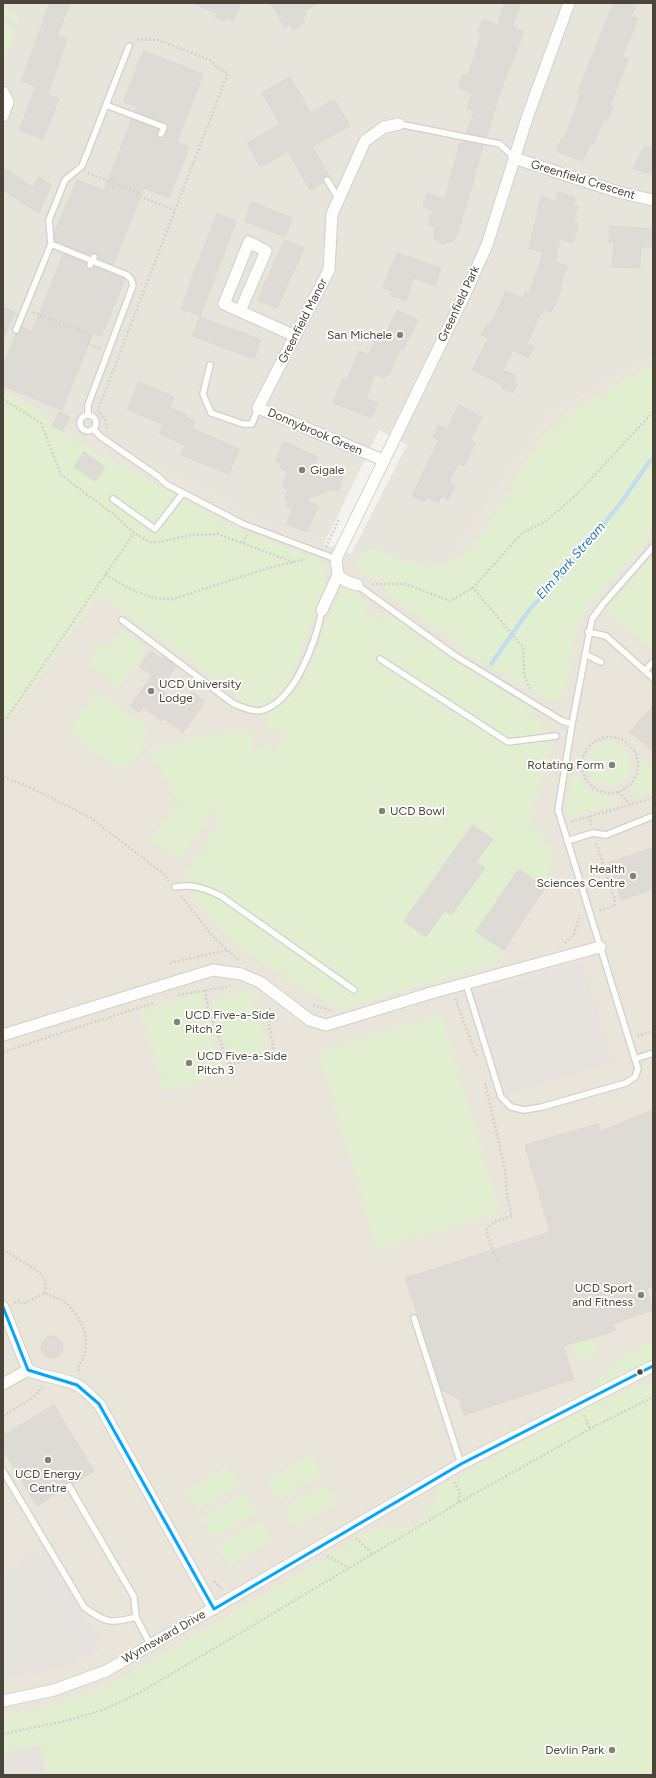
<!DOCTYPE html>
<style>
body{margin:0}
#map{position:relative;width:656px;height:1778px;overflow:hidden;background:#f4f2ee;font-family:Figtree,sans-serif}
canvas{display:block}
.frame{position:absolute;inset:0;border:4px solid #4b4439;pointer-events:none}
</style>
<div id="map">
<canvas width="656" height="1778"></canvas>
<div class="frame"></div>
</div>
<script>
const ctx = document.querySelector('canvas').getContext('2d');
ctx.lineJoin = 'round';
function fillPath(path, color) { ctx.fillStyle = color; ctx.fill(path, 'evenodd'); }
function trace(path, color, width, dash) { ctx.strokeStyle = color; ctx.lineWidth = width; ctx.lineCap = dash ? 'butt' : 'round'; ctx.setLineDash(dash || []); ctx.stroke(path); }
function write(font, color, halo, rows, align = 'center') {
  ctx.font = font + ' Figtree,sans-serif'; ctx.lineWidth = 3.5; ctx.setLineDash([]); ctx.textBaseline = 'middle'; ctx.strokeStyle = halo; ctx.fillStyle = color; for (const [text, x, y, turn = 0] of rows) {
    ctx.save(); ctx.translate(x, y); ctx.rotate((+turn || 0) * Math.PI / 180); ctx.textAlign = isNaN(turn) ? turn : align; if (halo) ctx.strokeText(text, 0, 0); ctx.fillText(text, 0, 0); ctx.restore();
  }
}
fillPath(new Path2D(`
 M 3,3 L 653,3 L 653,357 L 549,415 L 445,566 L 351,554 L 407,445 L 379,430 L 322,548 L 240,528 L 3,390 Z`), '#e7e4dc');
fillPath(new Path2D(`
 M 653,357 L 653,1775 L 3,1775 L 3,389 L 40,411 L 107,440 L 282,530 L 351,554 L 445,566 L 549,415 Z`), '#eae5da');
fillPath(new Path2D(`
 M 7,6 L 20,19 L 18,24 L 3,17 L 3,9 Z
 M 3,24 L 16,30 L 3,61 Z
 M 653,365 L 653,524 L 649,536 L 639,552 L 591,602 L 577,628 L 566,692 L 552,702 L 479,661 L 425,620 L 388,595 L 382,579 L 372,578 L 359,571 L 356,562 L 362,553 L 373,548 C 391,556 411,565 431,567 C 443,568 463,556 471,547 C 506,510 521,456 559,420 C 565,414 574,410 582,405 C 605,391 629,378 653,365 Z
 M 3,389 L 40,411 L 52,426 L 102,455 L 172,492 L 235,529 L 302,553 L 319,560 L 327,569 L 322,598 L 290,681 L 278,696 L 259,706 L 245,704 L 190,660 L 99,595 L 3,729 Z
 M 653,556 L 653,631 L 650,636 L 653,639 L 653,651 L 606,609 Z
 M 345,586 L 369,604 L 364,613 L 378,622 L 375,612 L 385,613 L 531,709 L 543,725 L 541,727 L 555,737 L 530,819 L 554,854 L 544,887 L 495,964 L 340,1009 L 318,997 L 236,946 L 195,900 L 189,880 L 183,875 L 222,822 L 213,814 L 180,860 L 151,839 L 178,801 L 148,750 L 225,731 L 247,728 L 252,734 L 255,752 L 271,741 L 274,753 L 287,735 L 264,727 L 267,715 L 297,690 L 316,654 L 327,618 Z
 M 122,629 L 148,649 L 118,688 L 86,663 L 102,642 L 109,647 Z
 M 96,691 L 148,729 L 142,750 L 130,764 L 117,768 L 67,732 Z
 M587 764a22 22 0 1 1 44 0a22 22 0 1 1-44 0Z
 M 639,756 L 653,768 L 653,792 L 636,797 L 628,791 L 635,778 Z
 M 571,775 L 580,776 C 584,783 590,793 599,795 C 610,797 610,794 620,802 L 570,818 L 566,808 Z
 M 250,989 L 269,1049 L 230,1061 L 211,1001 Z
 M 201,993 L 214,1033 L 211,1034 L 225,1074 L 166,1093 L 140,1011 Z
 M 441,1014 L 501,1213 L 377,1250 L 318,1052 Z
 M 572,1331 L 576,1342 L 593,1337 L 600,1346 L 597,1353 L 583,1363 L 566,1341 Z
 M 653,1341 L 653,1364 L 584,1393 L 621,1357 Z
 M 653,1380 L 653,1775 L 48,1775 L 39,1745 L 3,1754 L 3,1716 L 44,1707 L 114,1683 L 374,1529 C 416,1529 425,1527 440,1486 L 593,1405 Z
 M 311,1455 L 322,1475 L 279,1500 L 268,1480 Z
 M 228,1466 L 239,1485 L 196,1510 L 185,1491 Z
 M 327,1483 L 338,1503 L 295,1528 L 283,1508 Z
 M 245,1493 L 256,1513 L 213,1538 L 201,1518 Z
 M 260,1521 L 271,1541 L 228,1566 L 217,1546 Z`), '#e1eecf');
fillPath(new Path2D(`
 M 582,960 L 613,1063 L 497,1098 L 468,995 Z
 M 44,1547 L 83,1617 L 94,1627 L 106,1632 L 97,1640 L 100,1650 L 66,1668 L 3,1680 L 3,1571 Z
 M 39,1745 L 48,1775 L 3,1775 L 3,1754 Z`), '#e6e3df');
trace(new Path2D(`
 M 491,664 L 529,610 L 563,574 L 591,540 L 623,500 L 649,462 L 653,459`), '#c0ddf1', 4);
const building = new Path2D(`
 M 50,3 L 70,3 L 57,36 L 67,39 L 48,94 L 59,99 L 43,139 L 19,130 L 36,87 L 22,81 Z
 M 192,3 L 241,3 L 233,20 L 227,17 L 225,21 L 215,17 L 216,13 Z
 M 271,3 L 319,3 L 304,11 L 306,15 L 302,17 L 305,23 L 293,30 L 289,24 L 285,27 Z
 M 505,3 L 521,3 L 512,27 L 524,31 L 496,103 L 497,103 L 487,135 L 485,137 L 467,133 L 474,111 L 467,109 L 472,93 L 459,88 L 463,75 L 468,76 L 482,33 L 478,31 L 483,20 L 497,25 Z
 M 614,3 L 637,3 L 631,16 L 638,19 L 622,57 L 628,59 L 610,105 L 613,107 L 607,121 L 603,120 L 594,144 L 590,143 L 583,161 L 556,151 L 561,139 L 564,140 L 581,94 L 578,92 Z
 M 144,51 L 203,74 L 177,142 L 189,147 L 169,198 L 144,188 L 113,265 L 98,259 L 96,253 L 90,255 L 55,241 L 54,234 L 77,180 L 104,191 L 132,119 L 158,129 L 157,134 L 159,138 L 165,136 L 168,128 L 167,124 L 135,111 L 137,107 L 124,102 Z
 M 290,77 L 311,113 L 334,99 L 350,126 L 312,147 L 330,177 L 324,177 L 323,182 L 310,190 L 288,151 L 260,167 L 247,143 L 280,124 L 262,93 Z
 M 464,141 L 483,145 L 469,196 L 455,240 L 443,244 L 438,242 L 434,238 L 435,227 L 428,225 L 433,210 L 423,207 L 427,193 L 445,199 L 460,143 L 463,144 Z
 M 645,147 L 653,148 L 653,174 L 633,169 Z
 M 3,168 L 33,187 L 39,177 L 51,185 L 39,213 L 3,190 Z
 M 558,192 L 575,197 L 573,205 L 578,206 L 573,223 L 578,224 L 573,243 L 560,239 L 555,262 L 567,266 L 560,287 L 562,288 L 551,312 L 545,309 L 543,313 L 541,312 L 527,344 L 534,347 L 528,358 L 513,350 L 503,370 L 516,376 L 513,382 L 517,384 L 513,393 L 502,388 L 503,385 L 472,370 L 488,338 L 481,335 L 487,324 L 490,326 L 506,291 L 522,298 L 525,292 L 529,293 L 544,252 L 529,249 L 541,197 L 555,201 Z
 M 252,202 L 292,218 L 285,237 L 245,221 Z
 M 217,214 L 236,221 L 200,316 L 181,309 Z
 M 610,226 L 653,229 L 653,247 L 643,246 L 641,249 L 640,268 L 612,267 L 614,243 L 609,243 Z
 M 285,240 L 304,248 L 277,308 L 258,300 Z
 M 397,253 L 441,268 L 435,286 L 413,278 L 406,301 L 391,296 L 392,291 L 383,288 Z
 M 64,254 L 86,263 L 88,269 L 94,266 L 125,279 L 101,337 L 93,333 L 62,410 L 3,386 L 3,368 L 16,334 L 22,327 L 32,331 Z
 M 3,307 L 15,312 L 3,341 Z
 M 397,310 L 418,320 L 403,350 L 400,349 L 389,376 L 386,374 L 384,378 L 375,374 L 366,398 L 378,403 L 372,418 L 333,403 L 343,378 L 347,380 L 359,351 L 369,355 L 375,341 L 381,344 Z
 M 200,317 L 261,340 L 254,359 L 193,336 Z
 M 139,382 L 174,397 L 170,408 L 186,414 L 185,417 L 195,421 L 192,428 L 239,449 L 229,474 L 181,455 L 185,445 L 159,434 L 163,424 L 128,410 Z
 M 459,405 L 482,417 L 470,440 L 475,443 L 464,466 L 458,463 L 449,482 L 455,485 L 448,500 L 442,496 L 438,503 L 427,497 L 424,502 L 412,496 L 439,440 L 433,437 L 439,425 L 447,429 Z
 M 60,412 L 70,417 L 62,431 L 52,426 Z
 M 284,442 L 318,457 L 314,465 L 343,477 L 338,491 L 333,489 L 305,500 L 318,506 L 307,532 L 287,524 L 293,509 L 286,506 L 289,501 L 284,499 L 288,490 L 282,487 L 288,472 L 280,468 L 282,464 L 276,461 Z
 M 84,452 L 105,467 L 95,481 L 74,467 Z
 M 151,651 L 162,659 L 164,657 L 176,666 L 160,689 L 182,705 L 192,692 L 205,701 L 183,732 L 163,718 L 161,721 L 143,707 L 139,712 L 130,706 L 152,675 L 140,667 Z
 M 653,706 L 653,751 L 630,732 Z
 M 473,825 L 493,839 L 476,862 L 485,868 L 451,915 L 445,910 L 426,937 L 404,921 Z
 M 653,848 L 653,889 L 621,900 L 609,863 Z
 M 519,869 L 545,888 L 504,950 L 476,932 Z
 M 653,1110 L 653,1286 L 647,1288 L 653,1310 L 613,1324 L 615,1331 L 563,1346 L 574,1379 L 464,1415 L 460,1400 L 442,1390 L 405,1278 L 550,1232 L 525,1145 L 598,1124 L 600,1131 Z
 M41 1347a11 11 0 1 1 22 0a11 11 0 1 1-22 0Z
 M 54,1405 L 94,1471 L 73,1484 L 67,1483 L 65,1488 L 37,1506 L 3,1450 L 3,1436 Z`);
fillPath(building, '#dedbd6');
trace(building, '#dcd9d4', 1);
const lane = new Path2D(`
 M 106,105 L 164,127 L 161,134
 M 399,124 L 500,144 L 514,158
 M 327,180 L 338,198
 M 90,265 L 94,257
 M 16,330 L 51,244
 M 210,365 L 203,394 L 211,413 L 243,424 L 252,424 L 258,408
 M80 423a8 8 0 1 1 16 0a8 8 0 1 1-16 0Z
 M 88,415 L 88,405 L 133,285 L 131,279 L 127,275 L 51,244 L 49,220 L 65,180 L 82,166 L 129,46
 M 94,430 L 101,437 L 159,477 L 166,484 L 243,524 L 336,559
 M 113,499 L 155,529 L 183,493
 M 357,585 L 454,655 L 562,721 L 572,724 L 558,810 L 638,1069 L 635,1077 L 626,1083 L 542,1107 L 524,1110 L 511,1107 L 501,1097 L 466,984
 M 122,620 L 234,704 C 242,707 254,713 263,710 C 296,700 316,640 322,610
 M 588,632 L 606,636 L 653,678
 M 585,654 L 601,662
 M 380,659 L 508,742 L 556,736
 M 645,671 L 653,662
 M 572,724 L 592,619 L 603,604 L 653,547
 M 567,841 L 593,833 L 606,835 L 653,816
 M 175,887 C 193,884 204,888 221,896 L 354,990
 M 635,1059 L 653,1053
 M 414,1318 L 461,1464
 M 3,1471 L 84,1607 C 105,1623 111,1624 136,1617
 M 69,1486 L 134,1597 L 136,1617 L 151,1646`);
const street = new Path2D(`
 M 3,92 L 8,102 L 3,116
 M 514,158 L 618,192 L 653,200
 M 240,311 L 266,251 L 249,242 L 224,304 L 295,336
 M 383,460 L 258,408 L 329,270 L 332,214 L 365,141 L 384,127 L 399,124
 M 357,585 L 346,581 L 338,575 L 336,559 L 464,296 L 487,245 L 528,115 L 569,3
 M 322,610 L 338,575
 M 3,1035 L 213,970 L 241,974 L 260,982 L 310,1020 L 326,1025 L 431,993 L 600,947
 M 3,1307 L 28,1370 C 44,1378 61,1377 77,1385 C 85,1389 92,1398 99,1404 L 214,1609
 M 3,1384 L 28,1370
 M 3,1701 L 54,1690 L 106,1671 L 461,1464 L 653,1366`);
trace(lane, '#d2d0cb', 8);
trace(street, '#d2d0cb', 13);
trace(new Path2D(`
 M 88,173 L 137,192 L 136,195 L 174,210
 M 33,312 L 91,335 L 87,344 L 100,348
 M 3,399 L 41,423 L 61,475 L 117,517 L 134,533 L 150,542 L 160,542 L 190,535 L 218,534 L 293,562
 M 107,429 L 105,419 L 98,410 L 228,73 L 218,68 L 210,60 L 158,40 L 136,39
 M 243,543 L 247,535
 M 326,547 L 339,519
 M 105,574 C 128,588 146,600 173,599 L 268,568 L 306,559
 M 372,584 L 405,584 L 450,601 L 473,588
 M 530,689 L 524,674 L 523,647 L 473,588 L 521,534 L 547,520 L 577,494 L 653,412
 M 3,720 L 7,718 L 134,533
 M582 765a28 28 0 1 1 56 0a28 28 0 1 1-56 0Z
 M 3,777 L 27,786 L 91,818 L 161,872 L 169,881
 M 618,792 L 630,804
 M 590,816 L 591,825
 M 571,822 L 653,798
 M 596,843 L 615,900 L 615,906 L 598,911
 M 181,896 L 215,939 L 239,960
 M 565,943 L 574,934 L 580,915
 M 170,963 L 227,950
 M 205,990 L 208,1007 L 229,1065 L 261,1057 L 274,1051 L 268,1018 L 270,1006
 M 178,995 L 230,986
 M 455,998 L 477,1057
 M 313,1005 L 333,1011
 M 637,1036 L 653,1031
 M 3,1052 L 153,1003
 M 485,1083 L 505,1169 L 507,1195 L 512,1216 L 494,1222 L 487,1229 L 487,1235 L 498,1263
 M 3,1249 C 14,1258 39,1268 45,1280 C 46,1284 45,1289 45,1293
 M 14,1303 L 19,1301 L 23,1304 L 45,1293 C 51,1296 62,1299 67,1304 C 85,1322 93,1345 78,1367 L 80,1373
 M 584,1415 L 590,1429
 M 3,1416 L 32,1398 L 43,1387
 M 454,1482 L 460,1492 L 458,1503
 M 356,1538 L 373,1555
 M 327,1556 L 349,1568
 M 214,1581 L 223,1590
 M 3,1734 L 65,1721 L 103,1710 L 141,1692 L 458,1503 L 599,1424 L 653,1397`), '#d3d2cc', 2.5, [2, 2]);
trace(lane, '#fdfdfc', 5.5);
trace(street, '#fdfdfc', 11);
trace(new Path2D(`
 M 3,1307 L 28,1370 L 77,1385 L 99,1404 L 214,1609
 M 214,1609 L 461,1464 L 653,1366`), '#00a6ff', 3);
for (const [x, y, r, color] of [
 [400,335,4,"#868178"],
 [302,470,4,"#868178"],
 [151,691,4,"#868178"],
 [612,765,4,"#868178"],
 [382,811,4,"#868178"],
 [633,876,4,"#868178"],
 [177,1022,4,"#868178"],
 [189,1063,4,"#868178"],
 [641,1295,4,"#868178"],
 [640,1372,3.5,"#4b4439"],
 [48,1460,4,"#868178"],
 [612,1750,4,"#868178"]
]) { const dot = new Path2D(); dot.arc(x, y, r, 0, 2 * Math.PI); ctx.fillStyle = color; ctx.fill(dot); trace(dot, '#fff', 1.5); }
write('12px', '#4b4439', '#fff', [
 ["Greenfield Crescent",583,180,17],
 ["Greenfield Park",459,304,-65],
 ["Greenfield Manor",303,321,-63],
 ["Donnybrook Green",315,432,23],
 ["Wynnsward Drive",164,1637,-30]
]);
write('12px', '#4b4439', '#fff', [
 ["San Michele",392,335],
 ["Gigale",310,470,"left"],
 ["UCD University",159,684,"left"],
 ["Lodge",159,698,"left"],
 ["Rotating Form",604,765],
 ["UCD Bowl",390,811,"left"],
 ["Health",625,869],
 ["Sciences Centre",625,883],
 ["UCD Five-a-Side",185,1015,"left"],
 ["Pitch 2",185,1029,"left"],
 ["UCD Five-a-Side",197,1056,"left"],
 ["Pitch 3",197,1070,"left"],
 ["UCD Sport",633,1288],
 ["and Fitness",633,1302],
 ["UCD Energy",48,1474,"center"],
 ["Centre",48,1488,"center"],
 ["Devlin Park",604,1750]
], 'right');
write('italic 13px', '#2e7ab2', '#fff', [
 ["Elm Park Stream",571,561,-49]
]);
</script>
